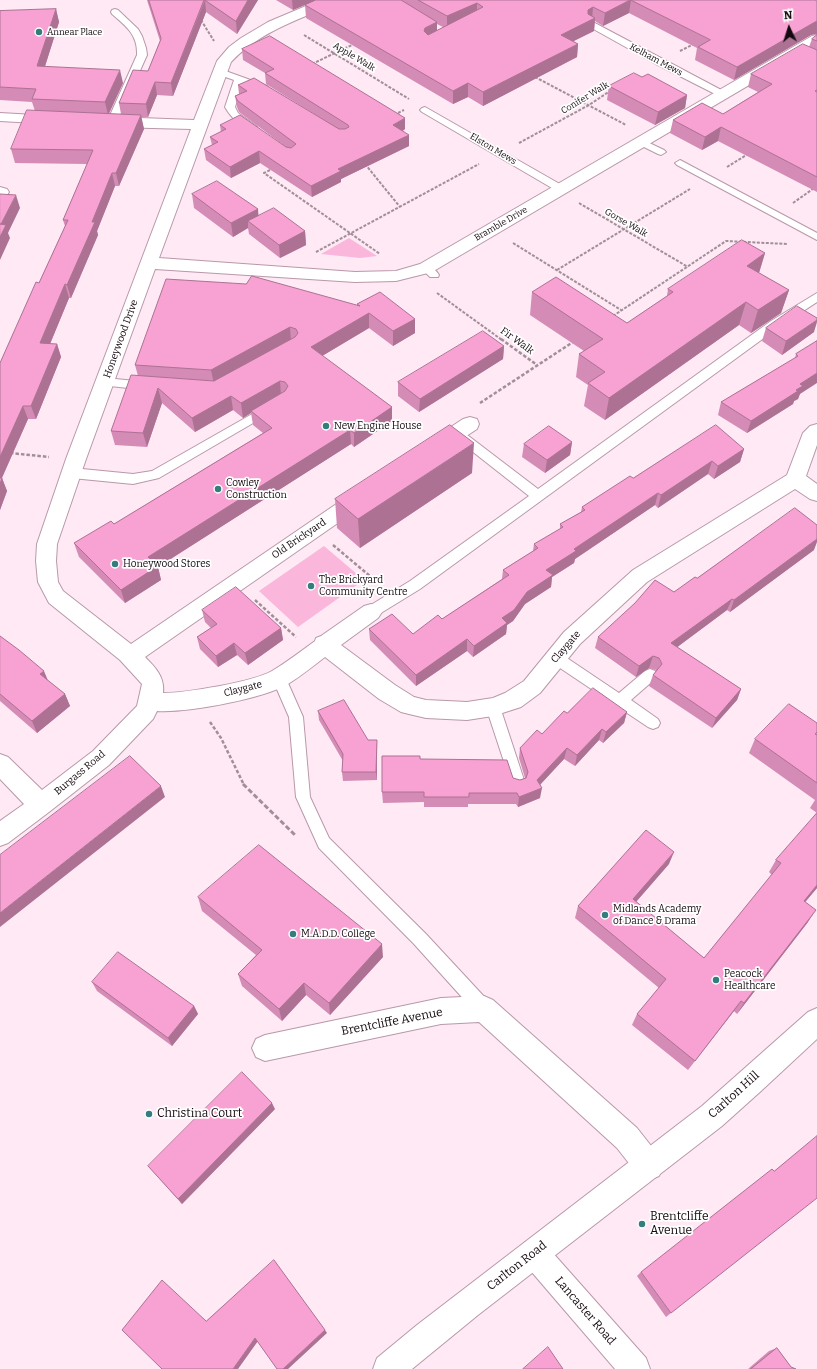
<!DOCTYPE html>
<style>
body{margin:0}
#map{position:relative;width:817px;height:1369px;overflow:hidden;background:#fee9f4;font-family:Bitter,serif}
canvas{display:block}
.north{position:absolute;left:769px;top:8px;width:40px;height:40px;-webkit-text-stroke:3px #fff;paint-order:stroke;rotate:356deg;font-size:11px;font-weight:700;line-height:16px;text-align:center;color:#14090f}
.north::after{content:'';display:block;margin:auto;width:14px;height:18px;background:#14090f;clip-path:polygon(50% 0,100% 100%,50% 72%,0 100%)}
</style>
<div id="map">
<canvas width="817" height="1369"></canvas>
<div class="north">N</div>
</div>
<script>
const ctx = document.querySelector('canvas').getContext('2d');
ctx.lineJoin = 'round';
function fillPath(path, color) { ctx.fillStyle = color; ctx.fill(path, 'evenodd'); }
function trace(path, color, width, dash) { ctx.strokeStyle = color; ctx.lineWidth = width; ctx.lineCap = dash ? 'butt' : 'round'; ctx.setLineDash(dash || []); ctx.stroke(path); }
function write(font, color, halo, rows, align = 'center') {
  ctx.font = font + ' Bitter,serif'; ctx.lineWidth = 3.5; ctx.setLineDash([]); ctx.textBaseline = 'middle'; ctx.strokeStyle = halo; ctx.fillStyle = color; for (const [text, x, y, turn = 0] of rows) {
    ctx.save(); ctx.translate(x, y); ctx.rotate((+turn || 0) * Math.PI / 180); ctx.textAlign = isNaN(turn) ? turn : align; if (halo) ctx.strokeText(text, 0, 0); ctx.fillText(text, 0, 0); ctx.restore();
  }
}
fillPath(new Path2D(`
 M 349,238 L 377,256 L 360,258 L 321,254 Z
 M 324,546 L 364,580 L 298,627 L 259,591 Z`), '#fab6db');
const lane = new Path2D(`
 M 115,9 L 118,10 L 138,29 L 142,36 L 146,48 L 147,55 L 117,122 L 112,125 L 107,122 L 137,55 C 138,35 126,26 112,14 L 111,12 L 112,10 Z
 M 591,21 L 725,92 L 727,94 L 722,97 L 719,96 L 656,64 L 588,26 L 587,24 Z
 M 220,69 L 267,86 L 269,88 L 264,91 L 242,83 L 235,107 L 238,113 L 255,125 L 257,127 L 255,129 C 244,132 230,116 225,107 L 234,80 L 217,74 L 215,72 L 217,70 Z
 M 425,107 L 565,187 L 566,189 L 561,192 L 557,191 L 422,112 L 420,110 L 422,108 Z
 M 641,139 L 664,150 L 666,152 L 661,155 L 658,154 L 638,144 L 636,142 Z
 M 680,160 L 817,233 L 817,240 L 677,165 L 675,163 Z
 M 426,265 C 431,266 436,270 439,275 L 438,277 L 430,277 L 421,268 L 422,266 Z
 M 817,293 L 817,302 L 779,327 L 420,589 L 376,616 L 371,617 L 366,616 L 364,612 L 366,608 L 410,581 L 529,496 L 454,437 L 452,434 L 454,431 L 458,430 L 462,431 L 538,489 L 771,321 Z
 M 105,378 L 146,382 L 150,383 L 152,386 L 150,389 L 146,390 L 101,385 L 99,382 L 101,379 Z
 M 268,405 L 272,406 L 274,409 L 272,412 L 159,478 L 133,484 L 72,478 L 68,476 L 66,473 L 68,470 L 72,468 L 133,474 L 152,471 Z
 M 556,652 L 561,654 L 619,693 L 645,671 L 650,669 L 655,671 L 657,675 L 655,679 L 631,700 L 658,719 L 660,723 L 658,727 L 653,729 L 648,727 L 551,662 L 549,658 L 551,654 Z
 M 279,672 L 284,674 L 303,717 L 310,797 L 329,838 L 426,934 L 490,1003 L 492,1009 L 490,1015 L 484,1017 L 478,1015 L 414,944 L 319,848 L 296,797 L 289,717 L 272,678 L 274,674 Z
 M 493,701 L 498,703 L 500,707 L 525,783 L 523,788 L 518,789 L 513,788 L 511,783 L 486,707 L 488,703 Z`);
const street = new Path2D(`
 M 320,0 L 339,0 L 337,3 C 300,19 259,32 231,62 L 159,258 L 355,272 L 396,271 L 420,264 L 812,36 L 817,35 L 817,45 L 432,272 L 396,281 L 355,282 L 155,269 L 86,459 L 57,544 L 56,561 L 58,582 L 63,591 L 131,644 L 354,492 L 361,490 L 368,492 L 371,497 L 368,502 L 145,657 C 155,667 165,677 163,693 C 185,693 253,682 272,671 C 287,662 301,651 315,641 L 316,638 L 321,636 L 364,606 L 371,604 L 378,606 L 382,612 L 378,618 L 341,645 L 395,685 L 414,697 L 426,700 L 467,702 L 493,698 L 505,693 L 524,681 L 564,632 L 633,570 L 787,475 L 803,433 L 810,426 L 817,424 L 817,445 L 806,476 L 817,484 L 817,501 L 810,499 L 795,489 L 647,582 L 580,644 L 540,693 L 521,707 L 493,716 L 467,720 L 426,718 L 409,714 L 401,712 L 379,699 L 325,657 C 313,666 301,676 288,684 C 263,699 186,713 157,711 L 153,719 L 109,765 L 49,812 L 8,843 L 0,846 L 0,821 L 24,804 L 0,779 L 0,754 L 8,757 L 42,790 L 93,751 L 137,706 L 142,684 L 120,660 L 49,603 L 38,582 L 36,561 L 37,544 L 66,459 L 191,129 L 113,127 L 108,125 L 105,122 L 108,119 L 113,117 L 194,120 L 217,61 L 229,47 L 241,38 L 268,22 Z
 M 0,113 L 53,116 L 58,117 L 60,120 L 58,123 L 53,124 L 0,121 Z
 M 0,187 L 7,189 L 9,192 L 7,195 L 0,197 Z
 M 470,417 L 477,419 L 479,424 L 477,429 L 442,452 L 435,454 L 428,452 L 425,447 L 428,442 L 463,419 Z
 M 484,996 L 493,1000 L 637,1128 L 659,1156 L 663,1166 L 659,1176 L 649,1180 L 639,1176 L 617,1148 L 479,1022 L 441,1024 L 265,1061 L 256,1057 L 252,1048 L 256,1039 L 265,1035 L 441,998 Z
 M 534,1238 L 544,1243 L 646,1358 L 650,1369 L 615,1369 L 524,1263 L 519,1253 L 524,1243 Z`);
const secondary = new Path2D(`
 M 817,1008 L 817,1039 L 761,1091 L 722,1126 L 478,1315 L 412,1369 L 373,1369 L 377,1358 L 417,1325 L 702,1106 L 808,1012 Z`);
trace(lane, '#b998a9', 2);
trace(street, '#b998a9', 2);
trace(secondary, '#b998a9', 2);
trace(new Path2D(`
 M 201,20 L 214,41
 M 304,35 L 409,99
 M 680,51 L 694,44
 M 312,64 L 354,44
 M 535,77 L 626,125
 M 394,115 L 404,110
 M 519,143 L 589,105 L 610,91
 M 365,164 L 400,207
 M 727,167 L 748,154
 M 274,168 L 264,173 L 380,254
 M 579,203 L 688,267
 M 793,203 L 817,186
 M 513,243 L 621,310
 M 316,252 L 479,164
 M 557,270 L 690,189
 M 437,293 L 502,340
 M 613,316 L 726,241 L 787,244`), '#a08f98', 2, [3, 1.5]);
trace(new Path2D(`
 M 501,339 L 537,365
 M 480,403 L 573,342
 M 10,453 L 49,457
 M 333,545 L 377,582
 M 255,600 L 296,637
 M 210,722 L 221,738 L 244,785`), '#a08f98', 2.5, [3.5, 2]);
trace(new Path2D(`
 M 243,784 L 295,835`), '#a08f98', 3, [5, 2.5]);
fillPath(lane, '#fff');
fillPath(street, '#fff');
fillPath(secondary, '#fff');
fillPath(new Path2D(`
 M 147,0 L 258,0 L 237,34 L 206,12 L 173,96 L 157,95 L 148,117 L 141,117 L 144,129 L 119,186 L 115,186 L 97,231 L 98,235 L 71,298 L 69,298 L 50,344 L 57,344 L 61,357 L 36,419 L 28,419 L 2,478 L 7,491 L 0,510 L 0,363 L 39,283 L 65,226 L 63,220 L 87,164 L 15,163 L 11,149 L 35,111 L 32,102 L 0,100 L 0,11 L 56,9 L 59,22 L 45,66 L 123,83 L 109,114 L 121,114 L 119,103 L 148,71 L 160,41 Z
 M 276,0 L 815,0 L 811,35 L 734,80 L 695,60 L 697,48 L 629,13 L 603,26 L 595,21 L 594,31 L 573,41 L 578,44 L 577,57 L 483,106 L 468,97 L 453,104 L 306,18 L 305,5 L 293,10 ZM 437,24 L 443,27 L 437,31 Z
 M 817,35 L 817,192 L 718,141 L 702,150 L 670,133 L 673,120 L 723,114 L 758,92 L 748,87 L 751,74 L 809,47 L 812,39 Z
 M 242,49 L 405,129 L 403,131 L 409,146 L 341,179 L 341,182 L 312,197 L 260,163 L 231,178 L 206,160 L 204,149 L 212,145 L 210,137 L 221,132 L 220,125 L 286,147 L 239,112 L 237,107 L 235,96 L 239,94 L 238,85 L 327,122 L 266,84 L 265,73 L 243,60 Z
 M 642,77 L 687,95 L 685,108 L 655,125 L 607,100 L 609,86 Z
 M 192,194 L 258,209 L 258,215 L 305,231 L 306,245 L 280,258 L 249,234 L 248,228 L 233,237 L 194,208 Z
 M 765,253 L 759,273 L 789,290 L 781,313 L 751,333 L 739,325 L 605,420 L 584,406 L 588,385 L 576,377 L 579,354 L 584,351 L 530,315 L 532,292 L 627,323 L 667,296 L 668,289 Z
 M 357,304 L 415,319 L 415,333 L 393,346 L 369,328 L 322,356 L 392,407 L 392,421 L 354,447 L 351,444 L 158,567 L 161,580 L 125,603 L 79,557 L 74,543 L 114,524 L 263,433 L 253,425 L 251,413 L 243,418 L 233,410 L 195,432 L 162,403 L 147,447 L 115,445 L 111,431 L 138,376 L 135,365 L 357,306 Z
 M 766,328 L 814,332 L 782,355 L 762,341 Z
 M 817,341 L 798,399 L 794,401 L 793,404 L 747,433 L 718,415 L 721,402 L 795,358 L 796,354 Z
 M 504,346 L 503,359 L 419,412 L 398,396 L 398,382 Z
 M 572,442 L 570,455 L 545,473 L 522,457 L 524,444 Z
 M 744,449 L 740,462 L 714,479 L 708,474 L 658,508 L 655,505 L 575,559 L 574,563 L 552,577 L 551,587 L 525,604 L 513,621 L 507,625 L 506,634 L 473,657 L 467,651 L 416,686 L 370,640 L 369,629 L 413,634 L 442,619 L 502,579 L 503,570 L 533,551 L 534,544 L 560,529 L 560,524 L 581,512 L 582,507 L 633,478 Z
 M 472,473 L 360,548 L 337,528 L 335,499 Z
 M 814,550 L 730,612 L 727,610 L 677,647 L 741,689 L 737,700 L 712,728 L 649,686 L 653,675 L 656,671 L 656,670 L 649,668 L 636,677 L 595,648 L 598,637 L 697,578 Z
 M 202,610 L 281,628 L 283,640 L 248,665 L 237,655 L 218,667 L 200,649 L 197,637 L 211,628 L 205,622 Z
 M 0,636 L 48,681 L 65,694 L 70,706 L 37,733 L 0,701 Z
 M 318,711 L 368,740 L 377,740 L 377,780 L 343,781 L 342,772 L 343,761 L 319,720 Z
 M 627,712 L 624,723 L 603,743 L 599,740 L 575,766 L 564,759 L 540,785 L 540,798 L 518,807 L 516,804 L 468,804 L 468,807 L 424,807 L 424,802 L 383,803 L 382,792 L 420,759 L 520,780 L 525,778 L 519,758 L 520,748 L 542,734 L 567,713 Z
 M 817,723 L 817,888 L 805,902 L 808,922 L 737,1014 L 734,1011 L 688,1070 L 632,1025 L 637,1014 L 659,988 L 575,918 L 578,906 L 669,864 L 636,902 L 704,958 L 772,875 L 769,872 L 776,860 L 817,813 L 810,808 L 815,800 L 749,753 L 755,739 Z
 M 198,897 L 383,957 L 330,1015 L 306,995 L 282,1021 L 242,986 L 238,974 L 256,955 L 202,911 Z
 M 92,982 L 194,1006 L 198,1014 L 172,1046 L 97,991 Z
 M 275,1109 L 182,1204 L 148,1166 Z
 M 641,1272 L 671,1313 L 666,1317 L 637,1276 Z
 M 777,1348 L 791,1367 L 796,1369 L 748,1369 L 769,1351 Z`), '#d48bb5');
fillPath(new Path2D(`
 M 205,0 L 206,12 L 173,96 L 171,83 Z
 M 248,0 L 258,0 L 237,34 L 236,21 Z
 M 292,0 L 316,0 L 293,10 Z
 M 631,0 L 629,13 L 603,26 L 605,13 Z
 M 477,3 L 477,16 L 447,29 L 447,16 Z
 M 593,7 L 592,20 L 595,18 L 594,31 L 560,48 L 561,35 L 588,10 Z
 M 56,9 L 59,22 L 41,79 L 37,66 Z
 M 817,21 L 817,34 L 811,35 L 734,80 L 737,67 L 815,22 Z
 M 437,22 L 437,35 L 425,41 L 424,31 L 425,28 Z
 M 578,44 L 577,57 L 483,106 L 483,92 Z
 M 120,70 L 123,83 L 108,115 L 105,102 Z
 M 155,82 L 157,95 L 148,117 L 146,104 Z
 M 468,83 L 468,97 L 453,104 L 453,91 Z
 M 687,95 L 685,108 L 655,125 L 658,112 Z
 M 141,115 L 144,129 L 119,186 L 116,173 Z
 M 405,118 L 405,129 L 393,136 L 393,125 Z
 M 721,127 L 718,141 L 702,150 L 705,137 Z
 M 409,135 L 409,146 L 341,179 L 341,182 L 312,197 L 311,186 L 338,169 Z
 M 259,151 L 260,163 L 231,178 L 230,167 Z
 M 112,173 L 115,186 L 97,231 L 98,235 L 71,298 L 67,285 Z
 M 16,195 L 20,208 L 8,233 L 10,238 L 0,260 L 0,237 L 1,224 Z
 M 258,209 L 259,223 L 248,221 L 248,228 L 233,237 L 231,223 Z
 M 305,231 L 306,245 L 280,258 L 279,245 Z
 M 765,253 L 758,276 L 747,266 Z
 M 65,284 L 69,298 L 45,356 L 40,343 Z
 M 789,290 L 781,313 L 751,333 L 758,310 Z
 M 746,302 L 739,325 L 605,420 L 609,398 Z
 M 369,313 L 369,328 L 312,362 L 311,347 Z
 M 415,319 L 415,333 L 393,346 L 393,331 Z
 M 817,320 L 817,322 L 814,332 L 782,355 L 786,341 Z
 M 290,327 L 291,342 L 214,384 L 211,370 Z
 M 57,344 L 61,357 L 36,419 L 31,406 Z
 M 504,346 L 503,359 L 419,412 L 420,399 Z
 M 817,373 L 817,383 L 800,394 L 798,399 L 794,401 L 793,404 L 747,433 L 751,421 L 800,384 Z
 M 280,381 L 281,396 L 251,411 L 251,413 L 243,418 L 241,403 Z
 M 158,388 L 162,403 L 147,447 L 143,433 Z
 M 231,396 L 233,410 L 195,432 L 192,418 Z
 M 23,406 L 28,419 L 0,482 L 0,457 Z
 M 392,407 L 392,421 L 354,447 L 354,433 Z
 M 350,430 L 351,444 L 158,567 L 161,580 L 125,603 L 121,590 L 148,557 Z
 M 572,442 L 570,455 L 545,473 L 547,460 Z
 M 474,443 L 472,473 L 360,548 L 358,519 Z
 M 744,449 L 740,462 L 714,479 L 718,466 Z
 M 712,461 L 708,474 L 658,508 L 661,495 Z
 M 2,478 L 7,491 L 0,510 L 0,484 Z
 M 658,493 L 655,505 L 575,559 L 574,563 L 552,577 L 551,587 L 525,604 L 513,621 L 507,625 L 506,634 L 473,657 L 474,646 L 527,592 L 546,570 L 574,549 Z
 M 817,539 L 817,542 L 814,550 L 730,612 L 734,600 Z
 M 732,599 L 727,610 L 668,654 L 671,643 Z
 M 281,628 L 283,640 L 248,665 L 245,653 Z
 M 467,639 L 467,651 L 416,686 L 416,675 Z
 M 234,643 L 237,655 L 218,667 L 216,656 Z
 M 653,656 L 649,668 L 636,677 L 639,666 Z
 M 44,671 L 49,683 L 40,674 Z
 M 741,689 L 737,700 L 712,728 L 716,718 Z
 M 65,694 L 70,706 L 37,733 L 32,721 Z
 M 627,712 L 624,723 L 603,743 L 606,732 Z
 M 602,729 L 599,740 L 575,766 L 577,755 Z
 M 377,740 L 377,780 L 376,772 Z
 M 567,748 L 564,759 L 535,790 L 537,780 Z
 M 161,786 L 165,797 L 0,927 L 0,913 Z
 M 542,788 L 540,798 L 518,807 L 519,797 Z
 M 674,852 L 669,864 L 628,911 L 633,899 Z
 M 817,885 L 817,888 L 796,913 L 804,901 Z
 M 816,910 L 808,922 L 737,1014 L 744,1003 Z
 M 382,944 L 383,957 L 330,1015 L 329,1003 Z
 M 304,983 L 306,995 L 282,1021 L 279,1009 Z
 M 741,1001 L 734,1011 L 688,1070 L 695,1061 Z
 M 194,1006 L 198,1014 L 172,1046 L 168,1038 Z
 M 272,1103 L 275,1109 L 182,1204 L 178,1199 Z
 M 325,1330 L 327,1333 L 288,1369 L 283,1369 Z
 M 255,1338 L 258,1341 L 238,1369 L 233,1369 Z`), '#ad7193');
const building = new Path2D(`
 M 149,0 L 204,0 L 171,83 L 155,82 L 146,104 L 119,103 L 133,70 L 148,71 L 161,39 Z
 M 205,0 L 248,0 L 236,21 Z
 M 316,0 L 401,0 L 437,22 L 425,28 L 424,31 L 428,35 L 483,7 L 477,3 L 447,16 L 418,0 L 630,0 L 605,13 L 593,7 L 588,10 L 588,14 L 595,18 L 561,35 L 578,44 L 483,92 L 468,83 L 453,91 L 305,5 Z
 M 631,0 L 815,0 L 817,1 L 817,21 L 815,22 L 737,67 L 698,47 L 710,40 Z
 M 56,9 L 37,66 L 120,70 L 105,102 L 32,99 L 36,89 L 0,87 L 0,11 Z
 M 817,35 L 817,41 L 812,39 Z
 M 270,36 L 405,118 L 393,125 L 409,135 L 338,169 L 341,171 L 311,186 L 259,151 L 230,167 L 204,149 L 218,142 L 210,137 L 226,129 L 220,125 L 240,115 L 286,147 L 291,148 L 296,144 L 238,101 L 235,96 L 247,91 L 238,85 L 254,78 L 339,129 L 345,129 L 349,127 L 348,125 L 265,73 L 274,69 L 242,49 Z
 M 803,44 L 817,50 L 817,90 L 815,91 L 817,92 L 817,177 L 721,127 L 705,137 L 673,120 L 702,103 L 723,114 L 772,84 L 751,74 Z
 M 634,73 L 642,77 L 648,74 L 687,95 L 658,112 L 609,86 Z
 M 27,110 L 141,115 L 116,173 L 112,173 L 92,222 L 95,222 L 67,285 L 65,284 L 40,343 L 57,344 L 31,406 L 23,406 L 0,457 L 0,363 L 36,282 L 39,283 L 68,220 L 63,220 L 93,150 L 11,149 Z
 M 217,181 L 258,209 L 231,223 L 192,194 Z
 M 0,194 L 16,195 L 1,224 L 0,224 Z
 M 274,208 L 305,231 L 279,245 L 248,221 Z
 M 0,224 L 6,225 L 0,237 Z
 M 742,240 L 765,253 L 747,266 L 789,290 L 758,310 L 746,302 L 609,398 L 588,383 L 605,372 L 579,354 L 603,339 L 532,292 L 556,277 L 627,323 L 673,292 L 668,289 Z
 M 252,276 L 360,306 L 357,304 L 380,292 L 415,319 L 393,331 L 369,313 L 311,347 L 392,407 L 354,433 L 350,430 L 148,557 L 158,566 L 121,590 L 74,543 L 111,521 L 114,524 L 272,428 L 251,411 L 285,391 L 288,386 L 285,382 L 280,381 L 241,403 L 231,396 L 192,418 L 158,388 L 143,433 L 111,431 L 131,375 L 214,381 L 295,337 L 298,333 L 296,329 L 290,327 L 211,370 L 135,365 L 166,279 L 246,284 Z
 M 797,306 L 817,318 L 817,320 L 786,341 L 766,328 Z
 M 483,331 L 504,346 L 420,399 L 398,382 Z
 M 817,341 L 817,373 L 800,384 L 803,386 L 796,390 L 798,391 L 751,421 L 721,402 L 798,356 L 796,354 Z
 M 450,425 L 474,443 L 358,519 L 335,499 Z
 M 716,425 L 744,449 L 718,466 L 712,461 L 661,495 L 658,493 L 574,549 L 576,551 L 546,570 L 553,575 L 527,592 L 514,610 L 502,618 L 507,623 L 474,646 L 467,639 L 416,675 L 369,629 L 392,614 L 413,634 L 438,615 L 442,619 L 509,575 L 503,570 L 538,548 L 534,544 L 563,527 L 560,524 L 585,510 L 582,507 L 630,476 L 633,478 Z
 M 549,426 L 572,442 L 547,460 L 524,444 Z
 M 0,478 L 2,478 L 0,484 Z
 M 795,508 L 817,525 L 817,539 L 734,600 L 732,599 L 671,643 L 741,689 L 716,718 L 653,675 L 662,664 L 659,658 L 653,656 L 639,666 L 598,637 L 635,603 L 655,580 L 674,592 L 695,577 L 697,578 Z
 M 236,587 L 281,628 L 245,653 L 234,643 L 216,656 L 197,637 L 217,624 L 202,610 Z
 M 0,636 L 19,650 L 44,671 L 40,674 L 65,694 L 32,721 L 0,694 Z
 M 593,688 L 627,712 L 606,732 L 602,729 L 577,755 L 567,748 L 537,780 L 542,788 L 519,797 L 517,793 L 469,793 L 469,797 L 424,797 L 424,792 L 382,792 L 382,756 L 420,756 L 420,759 L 507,760 L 513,778 L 520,780 L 526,778 L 528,772 L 520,748 L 537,730 L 542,734 L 564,711 L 567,713 Z
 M 344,700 L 368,740 L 377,740 L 376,772 L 342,772 L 343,754 L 318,711 Z
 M 789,704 L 817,723 L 817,732 L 815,734 L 817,735 L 817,783 L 755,739 Z
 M 130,756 L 161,786 L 0,913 L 0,855 Z
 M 817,813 L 817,885 L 804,901 L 816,910 L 744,1003 L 741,1001 L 695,1061 L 637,1014 L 666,979 L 578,906 L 646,830 L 674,852 L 633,899 L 704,958 L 781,863 L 776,860 Z
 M 259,845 L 382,944 L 329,1003 L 304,983 L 279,1009 L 238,974 L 262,950 L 198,897 Z
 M 118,952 L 194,1006 L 168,1038 L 92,982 Z
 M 242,1072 L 272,1103 L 178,1199 L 148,1166 Z
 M 817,1136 L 817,1198 L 671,1313 L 641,1272 L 772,1169 L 774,1171 Z
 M 274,1260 L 325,1330 L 283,1369 L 277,1369 L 255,1338 L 233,1369 L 162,1369 L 122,1330 L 162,1280 L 206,1321 Z
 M 548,1347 L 563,1369 L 523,1369 Z
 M 777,1348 L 791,1367 L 796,1369 L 751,1369 Z`);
fillPath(building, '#f7a2d2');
trace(building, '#ad7193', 1);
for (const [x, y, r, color] of [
 [39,32,4,"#347d7e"],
 [326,426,4,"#347d7e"],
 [218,489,4,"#347d7e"],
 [115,564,4,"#347d7e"],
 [311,586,4,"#347d7e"],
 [605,915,4,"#347d7e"],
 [293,934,4,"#347d7e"],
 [716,980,4,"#347d7e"],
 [149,1114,4,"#347d7e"],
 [642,1224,4,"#347d7e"]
]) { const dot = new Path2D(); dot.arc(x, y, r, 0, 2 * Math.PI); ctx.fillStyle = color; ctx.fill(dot); trace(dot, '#fff', 1.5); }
write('9px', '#14090f', '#fff', [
 ["Annear Place",47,32]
], 'left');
write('9px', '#14090f', '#fff', [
 ["Apple Walk",354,57,31],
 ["Kelham Mews",656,60,28],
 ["Conifer Walk",585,98,-31],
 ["Elston Mews",493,149,31],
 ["Gorse Walk",626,223,30],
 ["Bramble Drive",501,224,-30]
]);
write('10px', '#14090f', '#fff', [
 ["Honeywood Drive",121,339,-70],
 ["Fir Walk",517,341,36],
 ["Old Brickyard",299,539,-34],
 ["Claygate",566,647,-49],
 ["Claygate",243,689,-14],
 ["Burgass Road",80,773,-40]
]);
write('10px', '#14090f', '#fff', [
 ["New Engine House",334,426],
 ["Cowley",226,483],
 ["Construction",226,495],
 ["Honeywood Stores",123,564],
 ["The Brickyard",319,580],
 ["Community Centre",319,592],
 ["Midlands Academy",613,909],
 ["of Dance & Drama",613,921],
 ["M.A.D.D. College",301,934],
 ["Peacock",724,974],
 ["Healthcare",724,986]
], 'left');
write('12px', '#14090f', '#fff', [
 ["Brentcliffe Avenue",392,1022,-11],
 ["Carlton Hill",734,1095,-42],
 ["Carlton Road",517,1266,-38],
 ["Lancaster Road",585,1311,49]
]);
write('12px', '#14090f', '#fff', [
 ["Christina Court",157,1114],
 ["Brentcliffe",650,1217],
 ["Avenue",650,1231]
], 'left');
</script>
